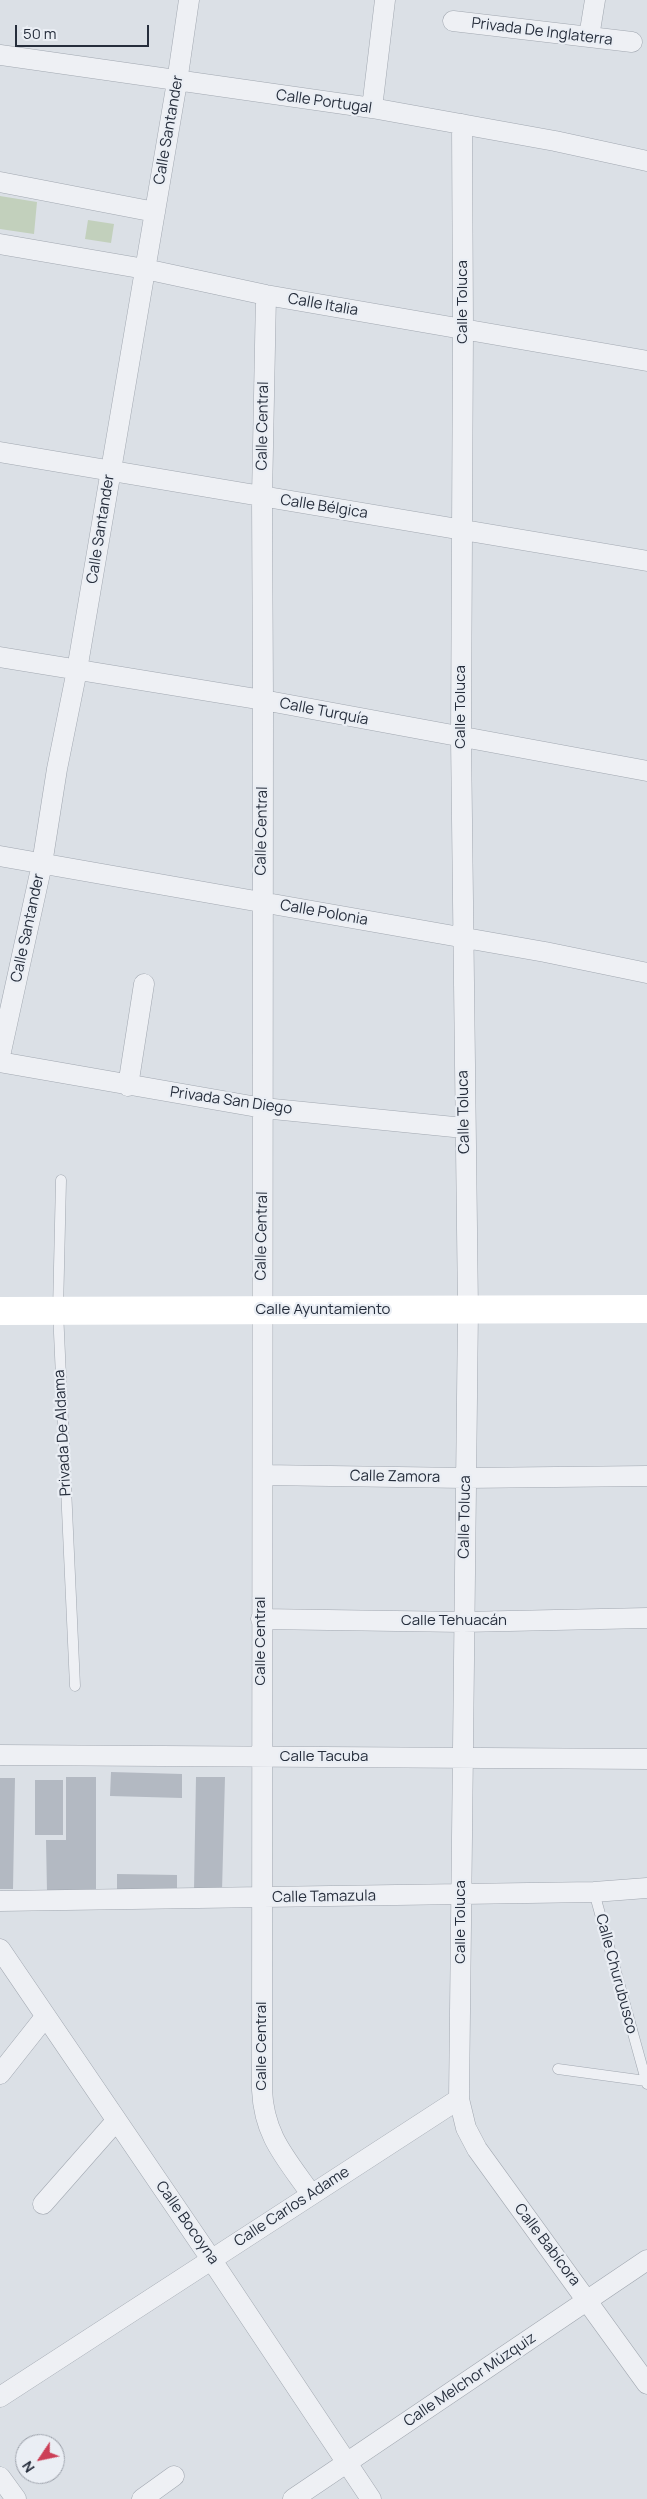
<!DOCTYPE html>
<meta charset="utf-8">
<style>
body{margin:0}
#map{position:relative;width:647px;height:2499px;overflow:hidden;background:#dbe0e6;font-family:Manrope,sans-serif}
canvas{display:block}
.north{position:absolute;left:15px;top:2434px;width:50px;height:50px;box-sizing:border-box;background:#eaeef4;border:1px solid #9ca1aa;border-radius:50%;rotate:236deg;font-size:14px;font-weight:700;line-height:20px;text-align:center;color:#262e3c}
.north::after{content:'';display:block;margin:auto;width:18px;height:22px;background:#cc3f57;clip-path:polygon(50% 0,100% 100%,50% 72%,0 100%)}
.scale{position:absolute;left:15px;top:25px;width:134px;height:22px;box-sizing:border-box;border:2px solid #262e3c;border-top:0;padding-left:6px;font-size:15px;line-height:18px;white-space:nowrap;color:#262e3c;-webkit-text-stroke:4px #eaeef4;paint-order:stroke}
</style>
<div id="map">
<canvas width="647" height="2499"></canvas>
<div class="north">N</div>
<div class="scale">50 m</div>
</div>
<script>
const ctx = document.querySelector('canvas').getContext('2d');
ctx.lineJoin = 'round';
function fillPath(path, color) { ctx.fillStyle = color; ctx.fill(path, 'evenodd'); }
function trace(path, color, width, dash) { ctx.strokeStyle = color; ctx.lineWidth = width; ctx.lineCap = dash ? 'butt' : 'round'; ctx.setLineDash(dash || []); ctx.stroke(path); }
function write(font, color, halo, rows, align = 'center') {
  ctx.font = font + ' Manrope,sans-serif'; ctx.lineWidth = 4.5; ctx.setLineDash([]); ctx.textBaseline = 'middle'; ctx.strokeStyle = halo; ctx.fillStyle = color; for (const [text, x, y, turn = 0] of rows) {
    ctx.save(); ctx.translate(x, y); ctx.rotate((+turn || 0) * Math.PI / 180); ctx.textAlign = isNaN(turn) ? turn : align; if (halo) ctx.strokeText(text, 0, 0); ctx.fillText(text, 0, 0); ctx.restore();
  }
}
fillPath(new Path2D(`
 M 0,196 L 37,202 L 34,234 L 0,229 Z
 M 88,220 L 114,224 L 111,243 L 85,239 Z`), '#c2d0bc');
fillPath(new Path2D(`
 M 111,1772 L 182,1774 L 182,1798 L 110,1796 Z
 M 66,1777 L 96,1777 L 96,1892 L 47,1892 L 46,1840 L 66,1840 Z
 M 196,1777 L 225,1777 L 222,1891 L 194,1890 Z
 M 0,1778 L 15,1778 L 13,1889 L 0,1889 Z
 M 35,1780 L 63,1780 L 63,1835 L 35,1835 Z
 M 117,1874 L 177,1875 L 177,1892 L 117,1891 Z`), '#b3b9c2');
const service = new Path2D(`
 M 61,1180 L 58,1311 L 75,1686
 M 594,1892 L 647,2084
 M 558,2069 L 646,2081`);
const minor = new Path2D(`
 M 453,21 L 632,42
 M 589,37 L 595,0
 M 0,55 L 372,108 L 555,141 L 647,161
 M 372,108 L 385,0
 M 462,124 L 463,329 L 461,738 L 468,1310 L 459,2099 L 466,2128 L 477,2149 L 647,2384
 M 0,182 L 155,212
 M 0,244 L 145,269 L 266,295 L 647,361
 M 266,295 L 262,497 L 263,700 L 262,2090 C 264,2136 286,2158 311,2194
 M 0,452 L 647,561
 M 0,657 L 263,700 L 647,771
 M 0,856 L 545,952 L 647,973
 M 0,1056 L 42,864 L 57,769 L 77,670 L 177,82 L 189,0
 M 0,1062 L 263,1108 L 464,1128
 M 128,1086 L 144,984
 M 263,1475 L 465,1478 L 647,1476
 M 261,1619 L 463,1622 L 647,1618
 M 0,1755 L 647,1759
 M 0,1901 L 594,1892 L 647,1888
 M 0,1949 L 211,2259 L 371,2499
 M 0,2074 L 45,2017
 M 43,2204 L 116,2121
 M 0,2397 L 459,2099
 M 0,2477 L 16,2499
 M 142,2499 L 174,2476
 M 293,2499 L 647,2260`);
trace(service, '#a1a7b0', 11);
trace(minor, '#a1a7b0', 21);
trace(service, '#eef0f4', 10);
trace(minor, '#eef0f4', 20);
trace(new Path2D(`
 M 0,1311 L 647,1309`), '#fff', 28);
write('15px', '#262e3c', '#eaeef4', [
 ["Privada De Inglaterra",542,32,7],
 ["Calle Portugal",324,102,8],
 ["Calle Santander",169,130,-80],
 ["Calle Toluca",463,302,-90],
 ["Calle Italia",323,305,10],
 ["Calle Central",263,426,-89],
 ["Calle Bélgica",324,507,9],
 ["Calle Santander",101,529,-81],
 ["Calle Toluca",461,707,-90],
 ["Calle Turquía",324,712,11],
 ["Calle Central",262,831,-89],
 ["Calle Polonia",324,913,10],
 ["Calle Santander",28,928,-78],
 ["Privada San Diego",231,1101,8],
 ["Calle Toluca",464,1112,-91],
 ["Calle Central",262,1236,-89],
 ["Calle Ayuntamiento",323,1310],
 ["Privada De Aldama",63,1433,-93],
 ["Calle Zamora",395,1477,1],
 ["Calle Toluca",465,1517,-89],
 ["Calle Tehuacán",454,1621],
 ["Calle Central",261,1641,-90],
 ["Calle Tacuba",324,1757],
 ["Calle Tamazula",324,1897,-1],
 ["Calle Toluca",461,1922,-90],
 ["Calle Churubusco",616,1974,75],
 ["Calle Central",262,2046,-90],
 ["Calle Carlos Adame",292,2207,-33],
 ["Calle Bocoyna",187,2223,55],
 ["Calle Babícora",547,2245,53],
 ["Calle Melchor Múzquiz",470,2380,-34]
]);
</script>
